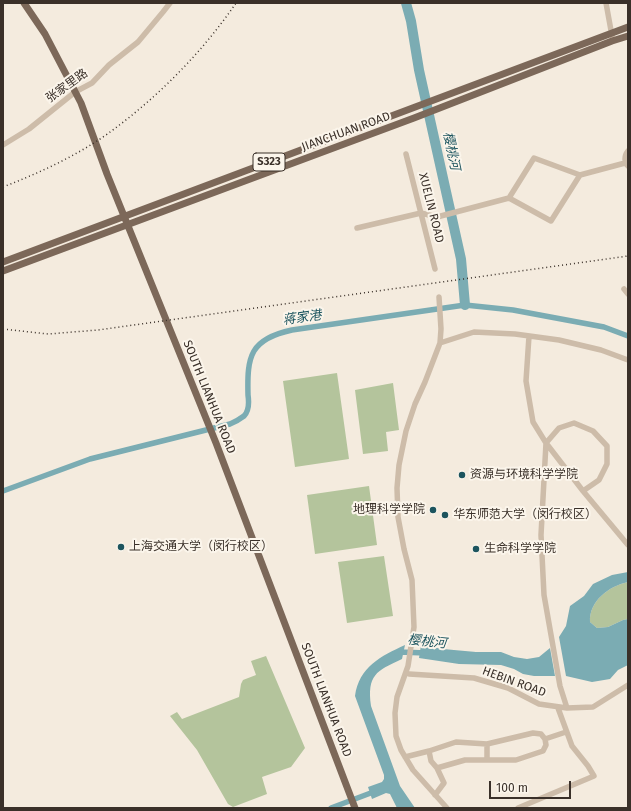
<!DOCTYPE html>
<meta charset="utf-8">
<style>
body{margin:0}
#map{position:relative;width:631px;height:811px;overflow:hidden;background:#f4ebde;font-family:"Fira Sans",sans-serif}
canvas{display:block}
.frame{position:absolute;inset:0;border:4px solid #3a3029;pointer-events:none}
.scale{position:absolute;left:489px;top:781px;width:82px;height:18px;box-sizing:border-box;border:2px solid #3a3029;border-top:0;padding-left:5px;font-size:12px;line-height:14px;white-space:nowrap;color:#3a3029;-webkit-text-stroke:3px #fbf5eb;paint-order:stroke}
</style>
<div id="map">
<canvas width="631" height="811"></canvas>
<div class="frame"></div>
<div class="scale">100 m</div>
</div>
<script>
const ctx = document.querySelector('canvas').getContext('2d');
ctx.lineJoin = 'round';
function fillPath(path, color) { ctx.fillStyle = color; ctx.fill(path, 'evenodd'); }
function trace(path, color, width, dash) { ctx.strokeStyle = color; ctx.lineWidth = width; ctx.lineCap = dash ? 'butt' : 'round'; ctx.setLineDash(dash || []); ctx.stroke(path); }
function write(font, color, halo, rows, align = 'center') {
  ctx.font = font + ' "Fira Sans","Noto Sans SC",sans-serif'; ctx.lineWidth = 4; ctx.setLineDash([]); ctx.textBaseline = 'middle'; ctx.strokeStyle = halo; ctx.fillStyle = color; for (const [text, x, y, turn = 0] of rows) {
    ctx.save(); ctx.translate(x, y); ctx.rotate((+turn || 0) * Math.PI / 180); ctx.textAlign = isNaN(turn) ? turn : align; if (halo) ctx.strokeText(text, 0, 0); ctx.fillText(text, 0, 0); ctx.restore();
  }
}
fillPath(new Path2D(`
 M 337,373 L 349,459 L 295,467 L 283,381 Z
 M 393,383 L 399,430 L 386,432 L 388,451 L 363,454 L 355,390 Z
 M 369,486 L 377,545 L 315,554 L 307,495 Z
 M 384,556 L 393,616 L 347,623 L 338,562 Z
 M 628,582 L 628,619 L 623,620 L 608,627 L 597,628 L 590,622 C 589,601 609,586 628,582 Z
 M 266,656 L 305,748 L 291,767 L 262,777 L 267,794 L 233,807 L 228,804 L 197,750 L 170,716 L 177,712 L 182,719 L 239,697 L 241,684 L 243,680 L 256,675 L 251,661 Z`), '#b4c49c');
fillPath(new Path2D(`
 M 628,572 L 628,582 C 609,586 589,601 590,622 L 597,628 L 608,627 L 623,620 L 628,619 L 628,665 L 618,670 L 610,679 L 592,682 L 566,676 L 559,637 L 566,626 L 570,606 L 584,596 L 593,584 L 612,575 Z
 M 405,645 L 402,659 C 376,671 367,675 371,706 L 400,786 L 415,808 L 397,808 L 390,794 L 386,793 L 372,799 L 368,787 L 382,782 L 384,779 L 384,775 L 355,696 C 359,667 381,656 405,645 Z
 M 421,645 L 443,649 L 476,652 L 501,652 L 514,657 L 527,659 L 539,657 L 550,648 L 555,676 L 534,676 L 523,674 L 514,669 L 501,665 L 459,664 L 419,658 Z`), '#7bacb3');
trace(new Path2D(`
 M 3,491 L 90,459 L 230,424 C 235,422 240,419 244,416 C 249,411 249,402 248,395 C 247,356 250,339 292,330 L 465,305 L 513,310 L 604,327 L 628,336
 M 397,653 L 399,652 L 426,653
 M 331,808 L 376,791`), '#7bacb3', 5.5);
trace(new Path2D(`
 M 406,3 L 411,21 L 419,70 L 461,259 L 465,305`), '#7bacb3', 10);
trace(new Path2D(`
 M 606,3 L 612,36
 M 3,145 L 29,129 L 75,92 L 92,83 L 109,65 L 138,42 L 163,12 L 170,3
 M 628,151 C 624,156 624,162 628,166
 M 406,154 L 435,269
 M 509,198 L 534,158 L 580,175 L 625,163
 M 357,228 L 421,213 L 437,217 L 509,198 L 551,221 L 580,175
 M 624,289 L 628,294
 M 439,297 L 441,329 L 440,343 L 425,382 L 415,404 L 406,431 L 399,465 L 397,488 L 398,517 L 404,549 L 412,580 L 414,627 L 408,666 L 397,697 L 395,713 L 396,736 L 401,750 L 413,770 L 447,808
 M 529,336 L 526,381 L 533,422 L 546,443 L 583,491
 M 440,343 L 474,332 L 515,334 L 559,340 L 601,350 L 628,360
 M 409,674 L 474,678 L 508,688 L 539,704 L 567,708 L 593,707 L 628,685
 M 567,708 L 560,686 L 544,595 L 541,535 L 546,443 L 559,428 L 574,423 L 593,431 L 607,446 L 607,464 L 599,480 L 583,491 L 628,545
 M 429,751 L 456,742 L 487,744 L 533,733 L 541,734 L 545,739 L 566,732
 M 405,757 L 429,751 L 431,761 L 437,768 L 444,783 L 435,795
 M 487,760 L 487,744
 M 437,768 L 465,760 L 516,760 L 543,751 L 546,745 L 545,739
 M 518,808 L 594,776 L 588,766 L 572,746 L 558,708`), '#cdbca9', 5.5);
trace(new Path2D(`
 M 24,3 L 45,34 L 81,103 L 107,174 L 216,443 L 355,808
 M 3,262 L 628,27
 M 3,271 L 414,118 L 612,41 L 628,36`), '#7c6859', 7);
trace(new Path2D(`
 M 3,187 C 39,173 74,157 106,135 C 156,99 201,54 236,3
 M 3,329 L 48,334 L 98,330 L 628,256`), '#3a3029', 1.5, [1, 3]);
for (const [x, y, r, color] of [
 [462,475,4,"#1c545e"],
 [433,510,4,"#1c545e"],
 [445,515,4,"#1c545e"],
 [121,547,4,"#1c545e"],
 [476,549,4,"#1c545e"]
]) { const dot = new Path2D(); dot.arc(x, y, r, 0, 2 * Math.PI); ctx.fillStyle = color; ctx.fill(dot); trace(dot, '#fbf5eb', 1.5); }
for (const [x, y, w] of [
 [269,162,32]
]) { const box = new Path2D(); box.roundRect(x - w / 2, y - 9, w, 18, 3); ctx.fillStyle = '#fbf5eb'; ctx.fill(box); trace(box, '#3a3029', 1); }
write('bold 11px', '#3a3029', null, [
 ["S323",269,162]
]);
write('12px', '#3a3029', '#fbf5eb', [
 ["张家里路",67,86,-36],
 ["JIANCHUAN ROAD",346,132,-20],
 ["XUELIN ROAD",431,208,76],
 ["SOUTH LIANHUA ROAD",209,397,68],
 ["HEBIN ROAD",514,682,20],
 ["SOUTH LIANHUA ROAD",326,700,69]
]);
write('12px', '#3a3029', '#fbf5eb', [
 ["资源与环境科学学院",470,475],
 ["地理科学学院",425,510,"right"],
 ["华东师范大学（闵行校区）",453,515],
 ["上海交通大学（闵行校区）",129,547],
 ["生命科学学院",484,549]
], 'left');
write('italic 13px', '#1c545e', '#fbf5eb', [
 ["樱桃河",451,151,78],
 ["蒋家港",302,318,-8],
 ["樱桃河",427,642,6]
]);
</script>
